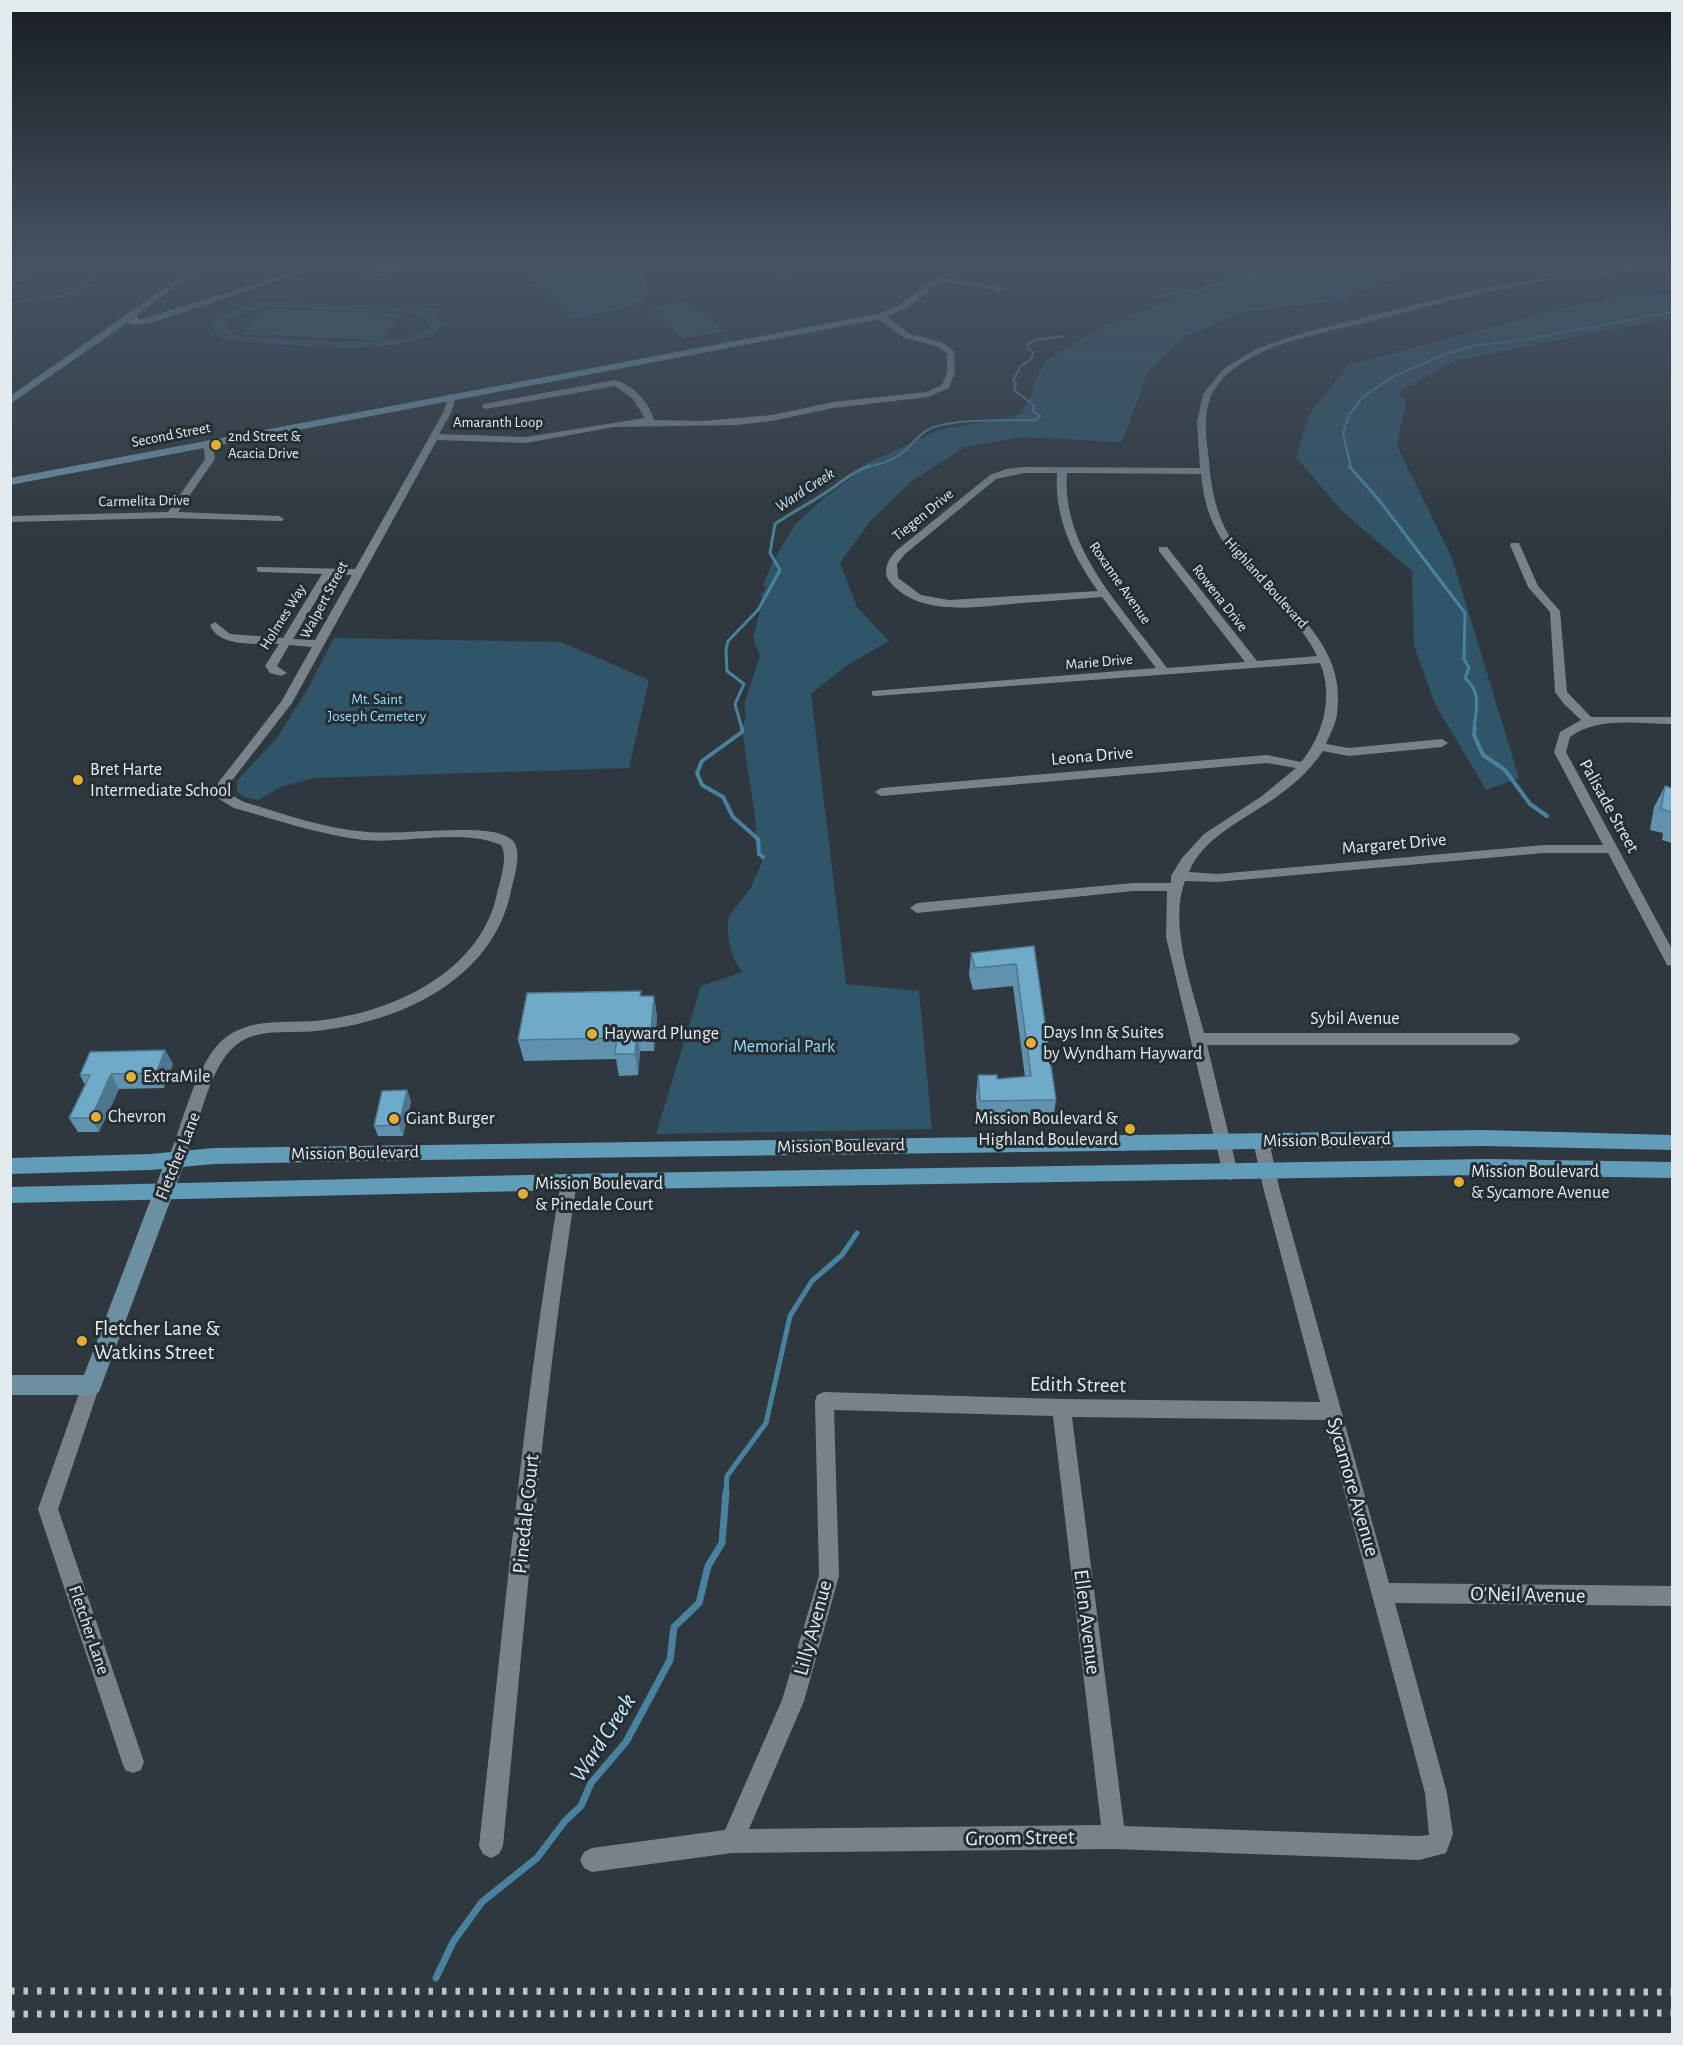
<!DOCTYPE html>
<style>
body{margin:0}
#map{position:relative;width:1683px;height:2045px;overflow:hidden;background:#2e383e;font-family:"Alegreya Sans",sans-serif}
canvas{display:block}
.frame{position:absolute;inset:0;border:12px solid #e4ebee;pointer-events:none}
</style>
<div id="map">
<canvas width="1683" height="2045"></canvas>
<div class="frame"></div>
</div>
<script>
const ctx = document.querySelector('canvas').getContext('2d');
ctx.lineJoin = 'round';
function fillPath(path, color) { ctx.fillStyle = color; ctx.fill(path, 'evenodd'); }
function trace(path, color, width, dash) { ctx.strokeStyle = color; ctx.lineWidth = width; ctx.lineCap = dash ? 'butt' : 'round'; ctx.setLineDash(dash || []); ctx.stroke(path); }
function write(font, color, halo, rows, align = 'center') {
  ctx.font = font + ' "Alegreya Sans",sans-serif'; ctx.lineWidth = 6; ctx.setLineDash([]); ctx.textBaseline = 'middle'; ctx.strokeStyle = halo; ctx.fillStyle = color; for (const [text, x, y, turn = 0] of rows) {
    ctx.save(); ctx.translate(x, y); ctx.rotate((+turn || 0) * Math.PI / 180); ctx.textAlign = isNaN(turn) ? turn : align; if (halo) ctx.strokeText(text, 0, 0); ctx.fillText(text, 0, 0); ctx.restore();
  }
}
fillPath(new Path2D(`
 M 557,264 L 626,264 L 633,274 L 538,286 L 527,267 Z
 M 758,264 L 863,264 L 779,275 Z
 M 1280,264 L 1424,264 L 1341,300 L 1242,312 L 1186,336 L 1148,372 L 1122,442 L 1022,437 L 965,447 L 912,481 L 871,520 L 840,563 L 857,607 L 889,641 L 846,666 L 811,694 L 846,984 L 919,991 L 932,1129 L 656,1134 L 701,986 L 743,972 C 730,958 726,935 729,916 L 750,889 L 762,862 L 755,840 L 756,824 L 742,730 L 746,715 L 744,705 L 760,656 L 753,638 L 762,604 L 761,595 L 766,588 L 763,586 L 773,561 L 795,525 L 824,498 L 854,476 L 866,464 L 939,430 L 1015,416 L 1021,413 L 1032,394 L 1034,381 L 1046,361 L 1104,325 L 1235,276 Z
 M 643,274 L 649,295 L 630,307 L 571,319 L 542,287 Z
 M 1672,293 L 1672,318 L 1453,361 L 1398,393 L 1406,401 L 1397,446 L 1452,558 L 1519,778 L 1486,790 L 1435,704 L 1414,646 L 1412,571 L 1343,512 L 1296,457 L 1309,415 L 1348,365 L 1575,305 L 1633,295 Z
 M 251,301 L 441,309 L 435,314 L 442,324 C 428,360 275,344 240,341 L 223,338 L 214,332 L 213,325 C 222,311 241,311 251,301 ZM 277,307 L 410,313 L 425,317 L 430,325 C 416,353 279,338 248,337 L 234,334 L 225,327 L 228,320 L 248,311 Z
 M 686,301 L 725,331 L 684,339 L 646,309 Z
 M 267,309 L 403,314 L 381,340 L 241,334 Z
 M 334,638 L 561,642 L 649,680 L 629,768 L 313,778 L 281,787 L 258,800 L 244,797 L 237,791 L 237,781 L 276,739 L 306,692 Z`), '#305568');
trace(new Path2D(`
 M 1156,298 C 1171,290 1186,293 1202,289 C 1229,282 1253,270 1280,264
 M 10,304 C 44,292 64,307 92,277 L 81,264
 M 863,468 C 876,465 891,462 902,453 C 911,446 918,435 929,429 C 951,418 1009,421 1035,420 L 1040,416 L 1033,411 L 1034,405 L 1014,390 L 1016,384 L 1013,381 L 1020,367 L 1032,358 L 1033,352 L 1027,347 L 1028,344 L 1036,340 L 1064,336
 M 1351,468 L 1343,433 L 1349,415 L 1363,397 L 1392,377 L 1446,354 L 1474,346 L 1528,339 L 1672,312`), '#48829f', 2);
trace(new Path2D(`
 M 1349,466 L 1379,500 L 1465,613 L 1464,659 L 1469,668 L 1465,678 C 1482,693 1476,708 1474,729
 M 742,729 L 735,704 L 744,684 L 727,671 L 726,650 L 728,641 L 758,610 L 780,570 L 770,553 L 775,524 C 792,512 811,503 828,491 C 842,482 853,471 869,466`), '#48829f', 3);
trace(new Path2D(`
 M 742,728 L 742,732 L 702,761 L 697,773 L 702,785 L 723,797 L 733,817 L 758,839 L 759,854 L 763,857
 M 1475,728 L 1474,735 L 1483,755 L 1505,770 L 1530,804 L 1547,816`), '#48829f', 4);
trace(new Path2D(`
 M 726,1494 L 727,1476 L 766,1423 L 790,1316 L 812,1281 L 842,1255 L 857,1233`), '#48829f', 5);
trace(new Path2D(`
 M 436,1978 L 453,1942 L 482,1902 L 537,1858 L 565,1821 L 581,1806 L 591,1783 L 626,1742 L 670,1660 L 674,1627 L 699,1603 L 708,1566 L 722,1543 L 726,1492`), '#48829f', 7);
fillPath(new Path2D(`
 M 38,264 L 47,264 L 10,287 L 10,281 Z
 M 198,264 L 206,264 L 129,321 L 123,321 L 123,317 Z
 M 969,264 L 1016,269 L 1024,264 L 1028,266 L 1018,273 Z
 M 1643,264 L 1662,264 C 1649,271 1579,276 1559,279 C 1493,289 1429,306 1364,323 C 1324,333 1283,339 1247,360 C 1231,369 1214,384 1209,402 C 1203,421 1207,442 1209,461 C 1211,488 1216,515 1231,539 C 1269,596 1349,635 1337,714 C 1336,724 1330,734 1326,744 L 1349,748 L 1442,739 L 1448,743 L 1442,747 L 1349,756 L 1323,751 C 1309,772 1290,788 1269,802 C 1241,821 1202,839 1189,872 L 1217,874 L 1544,845 L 1603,845 L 1554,752 L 1560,732 L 1581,720 L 1564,704 L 1555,692 L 1550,612 L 1528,587 L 1510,545 L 1511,543 L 1519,543 L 1538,586 L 1560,611 L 1567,692 L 1591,717 L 1672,717 L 1672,724 C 1638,724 1598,716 1570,737 L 1566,752 L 1672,949 L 1672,966 L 1667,965 L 1665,961 L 1608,853 L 1544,853 L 1217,882 L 1185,881 C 1168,925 1193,989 1204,1033 L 1512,1033 L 1517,1035 L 1520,1039 L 1517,1043 L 1512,1045 L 1207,1045 L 1238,1173 L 1236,1178 L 1230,1180 L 1224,1178 L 1166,937 L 1167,891 L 1133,891 L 917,913 L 910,908 L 917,903 L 1133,883 L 1171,883 L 1171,876 L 1182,858 L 1204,834 L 1262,796 L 1296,768 L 1267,763 L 881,796 L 875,792 L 881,788 L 1267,755 L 1301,762 C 1323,736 1334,696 1320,663 L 876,696 L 872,695 L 872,691 L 1156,668 L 1102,597 C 1076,599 1050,601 1023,603 C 982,606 921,619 890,582 C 881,571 889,558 897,550 L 990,475 L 1006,469 L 1024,467 L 1200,468 L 1197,422 L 1203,394 L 1223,369 L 1258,348 L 1299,334 L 1482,288 ZM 1024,473 L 1057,473 C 1054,517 1073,556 1098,591 L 949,600 L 921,595 L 898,578 L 897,564 L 905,554 L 996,479 ZM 1067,473 L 1201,474 C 1203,494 1207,513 1217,531 C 1242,579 1294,607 1317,656 L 1257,661 L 1167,547 L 1159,547 L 1159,551 L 1245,662 L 1167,668 C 1125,610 1061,550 1067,473 Z
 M 941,277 L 1002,287 L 1006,289 L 1002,291 L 938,281 Z
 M 877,314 L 883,314 L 910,334 L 942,342 L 954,351 L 955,372 L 949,388 L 928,397 L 833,408 L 772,421 L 736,425 L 614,427 L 526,443 L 437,440 L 292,703 L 230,783 L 229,794 L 244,802 C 284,814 325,829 367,832 C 397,834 427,830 457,830 C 473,830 497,829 511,839 C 524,849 514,877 511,891 C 493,980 399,1023 315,1031 C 290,1034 258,1027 236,1045 C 206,1070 200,1129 182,1164 L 176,1165 L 170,1164 L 168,1159 C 183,1124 196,1060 226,1037 C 252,1018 286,1023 315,1021 C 388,1014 477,975 496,898 C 499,884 509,857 501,845 C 463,828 406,844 364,840 C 320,835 277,820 234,808 L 219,799 L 218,783 L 281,702 L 312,647 L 289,645 L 277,666 L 287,673 L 281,676 L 270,673 L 265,666 L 279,644 C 257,643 219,648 210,625 L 215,622 L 230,634 L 283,638 L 322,574 L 261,572 L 257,571 L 257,567 L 355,569 L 444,411 L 449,394 L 456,396 L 452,411 L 439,434 L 526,437 L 645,418 L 633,399 L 615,386 L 486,409 L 483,408 L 483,404 L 615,380 C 633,385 649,402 654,420 L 703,421 L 772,415 L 833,402 L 926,392 L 942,385 L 947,372 L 947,354 L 936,346 L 904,338 L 877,318 ZM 332,574 L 352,575 L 315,640 L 293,639 Z
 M 208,440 L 213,443 L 215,459 L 178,512 L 279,516 L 284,519 L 282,521 L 171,518 L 10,522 L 10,516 L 168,512 L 205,459 L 203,443 Z
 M 1261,1135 L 1267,1137 L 1269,1141 L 1279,1187 L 1389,1583 L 1672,1586 L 1672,1606 L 1395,1603 L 1447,1793 L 1453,1834 L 1446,1853 L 1419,1860 L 1114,1849 L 732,1853 L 592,1872 L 584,1868 L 580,1860 L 584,1852 L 592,1848 L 725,1830 L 782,1700 L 819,1576 L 815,1401 L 817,1395 L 824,1392 L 1061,1399 L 1320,1402 L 1263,1187 L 1253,1141 L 1255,1137 ZM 834,1410 L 1053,1416 L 1101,1825 L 749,1829 L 804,1701 L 839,1576 ZM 1072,1417 L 1325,1420 L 1425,1793 L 1429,1835 L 1419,1836 L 1124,1826 Z
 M 569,1175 L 575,1177 L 577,1182 C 542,1402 525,1625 503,1846 L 499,1854 L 491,1858 L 483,1854 L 479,1846 C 504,1625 523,1402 561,1182 L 563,1177 Z
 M 91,1377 L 98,1379 L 100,1385 L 58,1509 L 144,1762 L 141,1770 L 133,1773 L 125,1770 L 122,1762 L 38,1509 L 82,1385 L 84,1379 Z`), '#778389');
fillPath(new Path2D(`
 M 317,264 L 329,264 L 150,323 L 133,325 L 127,323 L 10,404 L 10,396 L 123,317 L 138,315 L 138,319 L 146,318 Z
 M 955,264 L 964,264 L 907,308 L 880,319 L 10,485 L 10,478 L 878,314 L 901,304 Z
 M 176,1151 L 183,1154 L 186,1159 L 99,1392 L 91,1395 L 10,1395 L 10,1375 L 84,1375 L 166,1159 L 169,1154 Z`), '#6c90a1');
fillPath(new Path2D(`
 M 1483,1130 L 1672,1135 L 1672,1150 L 1483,1146 L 420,1160 L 214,1164 L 150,1170 L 10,1174 L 10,1158 L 150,1154 L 214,1148 Z
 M 1488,1159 L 1672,1162 L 1672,1178 L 1488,1175 L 569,1190 L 10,1203 L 10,1187 L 569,1174 Z`), '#619cb9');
trace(new Path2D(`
 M 10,1991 L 1672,1992
 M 10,2014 L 1672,2013`), '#bdc4c8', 7, [4.5, 9]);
fillPath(new Path2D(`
 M 353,264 L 412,264 L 379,277 L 355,270 Z
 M 1665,786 L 1672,788 L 1672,843 L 1662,840 L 1663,833 L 1650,830 L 1654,807 Z
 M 1034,946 L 1056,1100 L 1053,1121 L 978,1122 L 976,1097 L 978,1075 L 997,1079 L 1025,1077 L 1013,986 L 973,990 L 969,975 L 971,953 Z
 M 641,996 L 654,996 L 657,1017 L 654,1051 L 640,1051 L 638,1075 L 619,1076 L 616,1059 L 524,1061 L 518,1040 Z
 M 165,1050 L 173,1064 L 164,1088 L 119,1089 L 99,1132 L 78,1132 L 69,1118 L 85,1085 L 80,1075 Z
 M 407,1090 L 411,1101 L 403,1136 L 378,1136 L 374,1126 Z`), '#6092ad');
fillPath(new Path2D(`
 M 379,264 L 412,264 L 379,277 L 376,265 Z
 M 654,996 L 657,1017 L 654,1051 L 651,1030 Z
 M 637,1030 L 640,1051 L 638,1075 L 635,1054 Z
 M 165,1050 L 173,1064 L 164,1088 L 156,1073 Z
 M 111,1074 L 119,1089 L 99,1132 L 91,1118 Z
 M 407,1090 L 411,1101 L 403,1136 L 399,1125 Z`), '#4e778d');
const building = new Path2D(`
 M 1665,786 L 1672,788 L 1672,812 L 1661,809 Z
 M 1034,946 L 1056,1100 L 980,1101 L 978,1075 L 997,1075 L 997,1079 L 1031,1076 L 1016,964 L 975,968 L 971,953 Z
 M 641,991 L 640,996 L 654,996 L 651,1030 L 637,1030 L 635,1054 L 615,1054 L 617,1038 L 518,1040 L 527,993 Z
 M 165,1050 L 156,1073 L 111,1074 L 91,1118 L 69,1118 L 90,1075 L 80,1075 L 90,1052 Z
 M 407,1090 L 399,1125 L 374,1126 L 382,1091 Z`);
fillPath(building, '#70aac9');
trace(building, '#4e778d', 1.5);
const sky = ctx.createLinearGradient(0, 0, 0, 550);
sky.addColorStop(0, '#191f22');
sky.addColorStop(0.48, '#465363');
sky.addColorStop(1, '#46536300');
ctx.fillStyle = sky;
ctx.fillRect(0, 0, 1683, 550);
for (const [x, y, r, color] of [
 [216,445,6,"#e5ad35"],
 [78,780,6,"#e5ad35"],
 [592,1034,6,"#e5ad35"],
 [1031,1043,6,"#e5ad35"],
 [131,1077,6,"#e5ad35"],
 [96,1117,6,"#e5ad35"],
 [394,1119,6,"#e5ad35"],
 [1130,1129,6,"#e5ad35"],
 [1459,1182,6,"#e5ad35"],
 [523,1194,6,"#e5ad35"],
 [82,1341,6,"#e5ad35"]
]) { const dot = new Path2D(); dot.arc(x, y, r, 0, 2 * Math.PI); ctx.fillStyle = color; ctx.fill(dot); trace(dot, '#242e33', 2); }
write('15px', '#e4ebee', '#242e33', [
 ["Amaranth Loop",498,422],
 ["Second Street",171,435,-11],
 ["Carmelita Drive",144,501,-1],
 ["Tiegen Drive",923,515,-39],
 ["Roxanne Avenue",1120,583,55],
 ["Highland Boulevard",1266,583,48],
 ["Rowena Drive",1220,598,52],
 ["Walpert Street",324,600,-62],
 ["Holmes Way",283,617,-58],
 ["Marie Drive",1099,662,-5]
]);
write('15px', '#e4ebee', '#242e33', [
 ["2nd Street &",228,436],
 ["Acacia Drive",228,453]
], 'left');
write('15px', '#96dafe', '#242e33', [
 ["Mt. Saint",377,699],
 ["Joseph Cemetery",377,716]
]);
write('italic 16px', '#c9e9fb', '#242e33', [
 ["Ward Creek",805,490,-33]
]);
write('18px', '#e4ebee', '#242e33', [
 ["Leona Drive",1092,756,-5],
 ["Palisade Street",1609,806,61],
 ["Margaret Drive",1394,844,-5],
 ["Sybil Avenue",1355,1019],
 ["Mission Boulevard",1327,1140,-1],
 ["Mission Boulevard",841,1146,-1],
 ["Mission Boulevard",355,1153,-1],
 ["Fletcher Lane",178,1156,-68],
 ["Fletcher Lane",89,1630,71]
]);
write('18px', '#e4ebee', '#242e33', [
 ["Bret Harte",90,770],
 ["Intermediate School",90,791],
 ["Days Inn & Suites",1043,1033],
 ["by Wyndham Hayward",1043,1054],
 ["Hayward Plunge",604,1034],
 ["ExtraMile",143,1077],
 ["Chevron",108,1117],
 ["Giant Burger",406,1119],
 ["Mission Boulevard &",1118,1119,"right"],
 ["Highland Boulevard",1118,1140,"right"],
 ["Mission Boulevard",1471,1172],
 ["& Sycamore Avenue",1471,1193],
 ["Mission Boulevard",535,1184],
 ["& Pinedale Court",535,1205]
], 'left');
write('18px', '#96dafe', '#242e33', [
 ["Memorial Park",784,1047]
]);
write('21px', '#e4ebee', '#242e33', [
 ["Fletcher Lane &",94,1329],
 ["Watkins Street",94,1353]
], 'left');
write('21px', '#e4ebee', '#242e33', [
 ["Edith Street",1078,1385,1],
 ["Sycamore Avenue",1353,1487,74],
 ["Pinedale Court",526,1514,-84],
 ["O'Neil Avenue",1528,1595,1],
 ["Ellen Avenue",1087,1622,83],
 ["Lilly Avenue",813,1628,-75],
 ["Groom Street",1020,1838,-1]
]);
write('italic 24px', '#c9e9fb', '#242e33', [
 ["Ward Creek",603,1738,-57]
]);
</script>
